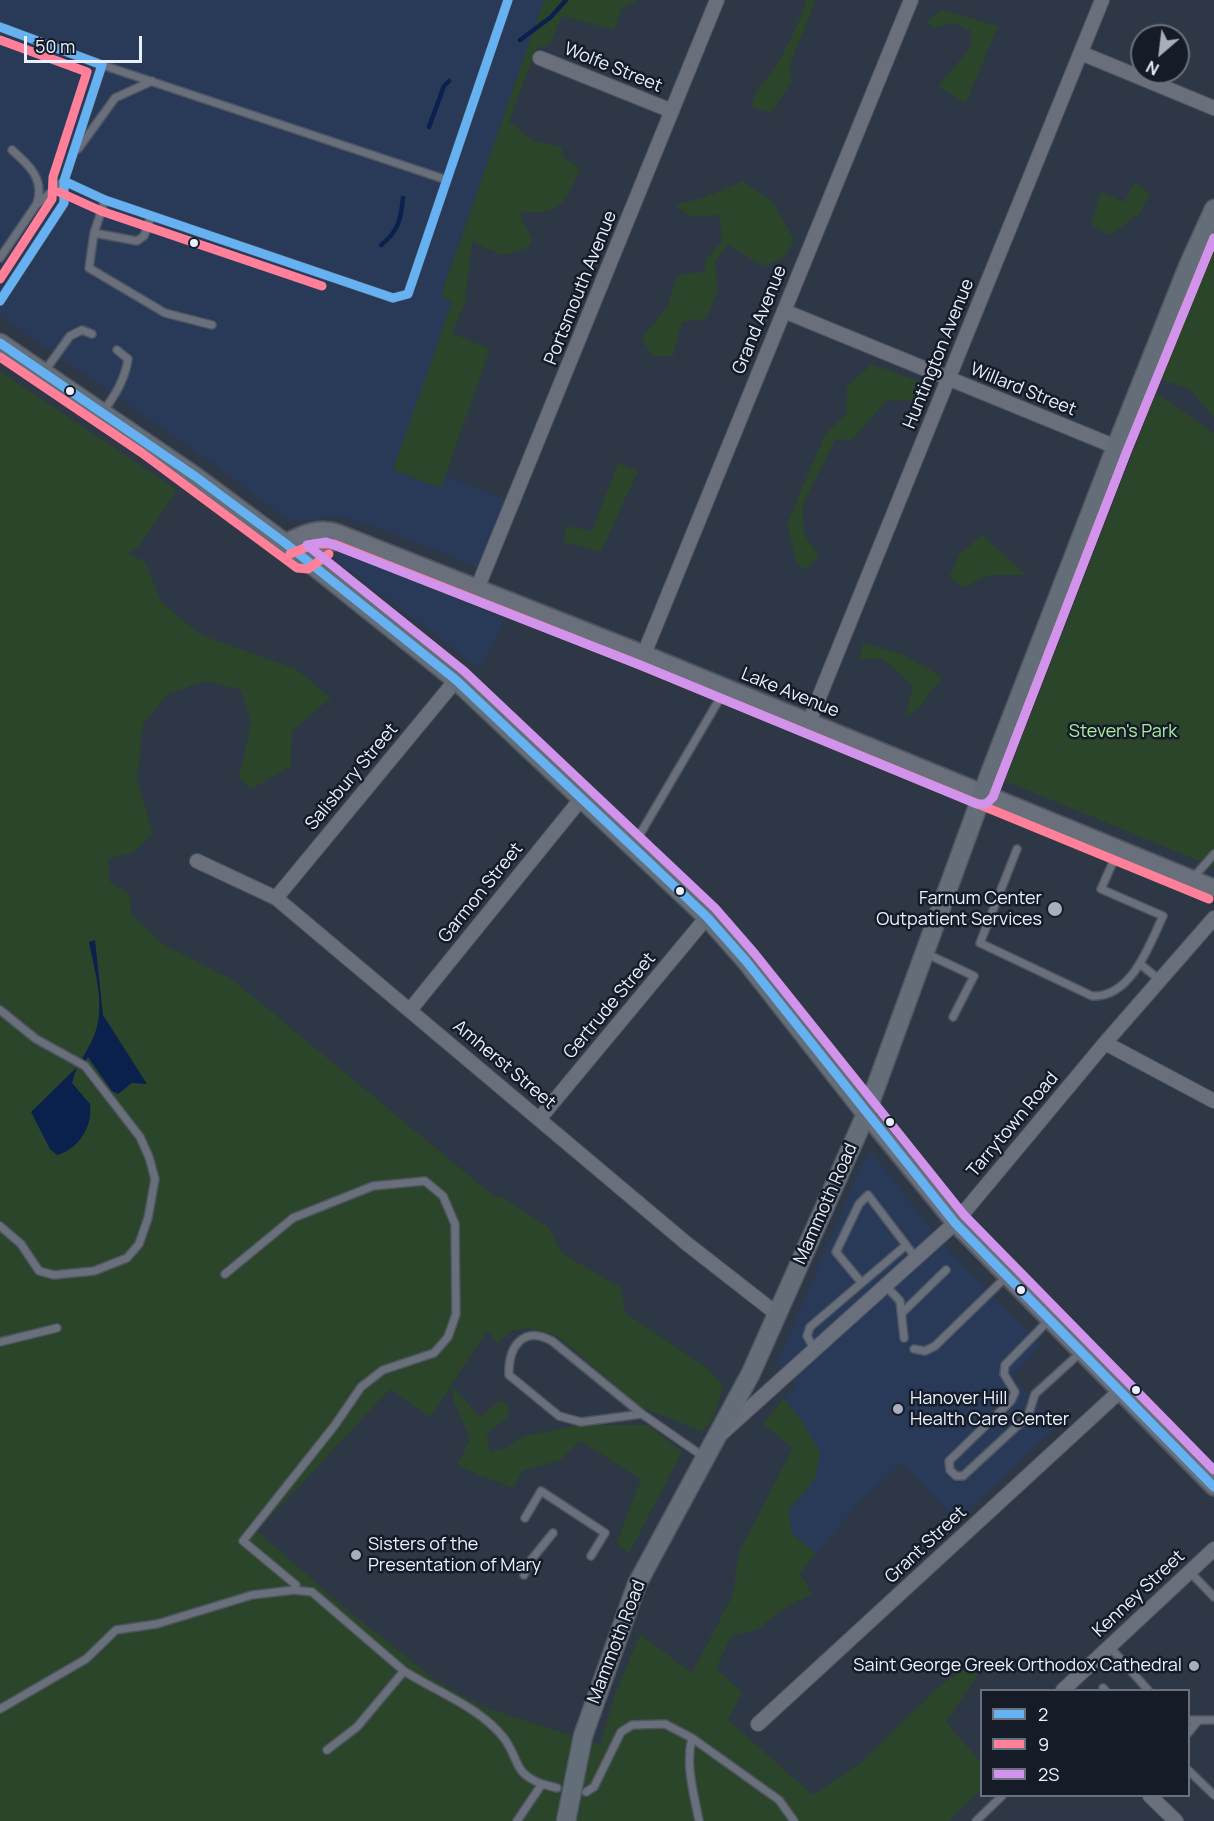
<!DOCTYPE html>
<style>
body{margin:0}
#map{position:relative;width:1214px;height:1821px;overflow:hidden;background:#2e3745;font-family:Manrope,sans-serif}
canvas{display:block}
.legend{position:absolute;left:980px;top:1689px;width:210px;height:108px;box-sizing:border-box;background:#151c28;border:2px solid #69717e;margin:0;padding:8px 10px;list-style:none;font-size:18px;color:#e8f0fe}
.legend li{display:flex;align-items:center;gap:12px;height:30px}
.legend b{width:30px;border:2px solid #69717e}
.north{position:absolute;left:1130px;top:24px;width:60px;height:60px;box-sizing:border-box;background:#151c28;border:2px solid #69717e;border-radius:50%;rotate:208deg;font-size:16px;font-weight:700;line-height:24px;text-align:center;color:#e8f0fe}
.north::after{content:'';display:block;margin:auto;width:21px;height:27px;background:#a7afbd;clip-path:polygon(50% 0,100% 100%,50% 72%,0 100%)}
.scale{position:absolute;left:24px;top:36px;width:118px;height:27px;box-sizing:border-box;border:3px solid #e8f0fe;border-top:0;padding-left:8px;font-size:18px;line-height:21px;white-space:nowrap;color:#e8f0fe;-webkit-text-stroke:4px #151c28;paint-order:stroke}
</style>
<div id="map">
<canvas width="1214" height="1821"></canvas>
<ul class="legend">
<li><b style="height:8px;background:#66b1f2"></b>2</li>
<li><b style="height:8px;background:#ff8098"></b>9</li>
<li><b style="height:8px;background:#d193ec"></b>2S</li>
</ul>
<div class="north">N</div>
<div class="scale">50 m</div>
</div>
<script>
const ctx = document.querySelector('canvas').getContext('2d');
ctx.lineJoin = 'round';
function fillPath(path, color) { ctx.fillStyle = color; ctx.fill(path, 'evenodd'); }
function trace(path, color, width, dash) { ctx.strokeStyle = color; ctx.lineWidth = width; ctx.lineCap = dash ? 'butt' : 'round'; ctx.setLineDash(dash || []); ctx.stroke(path); }
function write(font, color, halo, rows, align = 'center') {
  ctx.font = font + ' Manrope,sans-serif'; ctx.lineWidth = 5; ctx.setLineDash([]); ctx.textBaseline = 'middle'; ctx.strokeStyle = halo; ctx.fillStyle = color; for (const [text, x, y, turn = 0] of rows) {
    ctx.save(); ctx.translate(x, y); ctx.rotate((+turn || 0) * Math.PI / 180); ctx.textAlign = isNaN(turn) ? turn : align; if (halo) ctx.strokeText(text, 0, 0); ctx.fillText(text, 0, 0); ctx.restore();
  }
}
fillPath(new Path2D(`
 M 0,0 L 544,0 L 441,295 L 452,302 L 393,470 L 440,488 L 445,476 L 517,504 L 490,572 L 371,525 L 338,516 L 302,522 L 287,519 L 211,462 L 0,316 Z
 M 345,552 L 506,620 L 479,668 L 333,558 L 335,554 Z
 M 867,1153 L 872,1153 L 948,1250 L 1041,1345 L 1012,1377 L 1058,1425 L 957,1520 L 902,1463 L 860,1501 L 816,1553 L 792,1534 L 789,1510 L 815,1479 L 802,1421 L 784,1398 L 797,1385 L 777,1364 Z`), '#293a58');
fillPath(new Path2D(`
 M 544,0 L 639,0 L 623,7 L 614,30 L 562,16 L 550,44 L 537,48 L 509,121 L 534,141 L 562,147 L 563,157 L 580,168 C 568,199 559,218 521,211 L 521,218 L 533,240 L 528,248 L 502,255 L 472,242 L 465,303 L 452,333 L 490,349 L 441,488 L 393,470 L 452,302 L 441,296 Z
 M 807,0 L 816,0 L 790,64 L 792,81 L 771,113 L 752,107 C 756,87 761,86 772,71 C 787,50 798,24 807,0 Z
 M 942,10 L 998,26 L 966,103 L 938,86 L 971,47 L 971,31 L 953,23 L 935,28 L 925,22 Z
 M 743,181 L 774,203 L 794,240 L 785,257 L 764,266 L 728,245 L 715,261 L 718,290 L 706,319 L 682,322 L 673,356 L 652,356 L 642,339 L 668,305 L 677,275 L 704,272 L 706,259 L 722,241 L 720,215 L 691,217 L 675,205 L 703,198 Z
 M 1135,182 L 1150,194 L 1140,213 L 1110,235 L 1091,225 L 1101,192 L 1124,202 Z
 M 1214,246 L 1214,418 L 1190,389 L 1160,379 Z
 M 872,364 L 920,382 L 916,401 L 887,400 L 852,440 L 835,440 L 803,504 L 804,534 L 819,556 L 806,570 L 797,564 L 787,524 L 824,436 L 846,414 L 847,386 Z
 M 0,371 L 177,490 L 138,547 L 127,554 L 145,561 L 161,602 L 201,635 L 296,669 L 331,698 L 292,731 L 291,766 L 250,790 L 239,776 L 251,723 L 241,690 L 205,681 L 168,694 L 143,724 L 137,779 L 153,834 L 133,852 L 108,859 L 110,882 L 129,893 L 132,915 L 163,944 L 233,980 L 495,1197 L 500,1196 L 548,1227 L 563,1254 L 620,1287 L 626,1313 L 707,1368 L 723,1386 L 714,1417 L 703,1432 L 641,1407 L 557,1336 L 530,1328 L 512,1331 L 497,1343 L 487,1331 L 451,1385 L 480,1417 L 501,1400 L 509,1407 L 506,1419 L 487,1434 L 490,1452 L 505,1448 L 524,1436 L 579,1425 L 648,1425 L 682,1452 L 629,1553 L 616,1544 L 641,1479 L 580,1441 L 560,1460 L 522,1471 L 513,1488 L 457,1466 L 470,1439 L 454,1402 L 451,1386 L 430,1417 L 390,1389 L 257,1531 L 346,1609 L 437,1681 L 481,1706 L 600,1745 L 614,1697 L 640,1634 L 692,1673 L 733,1595 L 739,1552 L 793,1448 L 763,1424 L 784,1398 L 802,1421 L 820,1452 L 815,1479 L 789,1510 L 792,1534 L 816,1553 L 800,1574 L 812,1594 L 783,1609 L 757,1630 L 732,1635 L 716,1668 L 742,1693 L 728,1720 L 813,1795 L 862,1762 L 939,1686 L 976,1661 L 981,1670 L 946,1722 L 981,1762 L 981,1789 L 949,1821 L 0,1821 Z
 M 1156,393 L 1214,433 L 1214,867 L 1005,781 Z
 M 618,463 L 638,471 L 601,552 L 563,542 L 567,526 L 592,531 Z
 M 982,535 L 1026,575 L 989,575 L 963,588 L 949,577 L 959,555 Z
 M 863,643 L 902,654 L 942,677 L 918,709 L 905,716 L 913,686 L 883,659 L 859,659 Z`), '#2b452a');
fillPath(new Path2D(`
 M 95,940 L 103,1015 L 147,1084 L 132,1083 L 118,1094 L 112,1091 L 88,1057 L 85,1062 L 82,1059 C 87,1050 93,1040 96,1030 C 105,1002 94,969 89,942 Z
 M 77,1067 L 72,1083 L 90,1104 C 93,1126 79,1149 57,1155 L 50,1149 L 31,1112 Z`), '#09214c');
trace(new Path2D(`
 M 520,40 L 551,17 L 566,0
 M 429,127 L 444,86 L 449,81
 M 381,245 C 398,232 401,219 403,198`), '#09214c', 4.5);
const service = new Path2D(`
 M 0,27 L 102,65 L 447,180
 M 78,149 L 115,98 L 152,81
 M 12,150 C 28,164 45,179 37,203
 M 64,181 L 105,200 L 393,298 L 408,294 L 508,0
 M 105,200 L 94,233 L 89,268 L 165,313 L 212,325
 M 94,233 L 137,241 L 144,236 L 151,216
 M 0,258 L 36,205 L 64,181
 M 0,301 L 64,203 L 64,181 L 102,65
 M 44,372 L 70,336 L 82,330 L 92,334
 M 103,412 C 115,395 125,380 128,359 L 117,350
 M 633,846 L 726,688
 M 1017,849 L 980,943 L 1092,996 C 1131,998 1149,946 1163,916 L 1101,889 L 1118,851
 M 1192,879 L 1214,854
 M 927,954 L 974,976 L 953,1017
 M 1140,964 L 1160,980
 M 0,1010 L 36,1039 L 85,1066 L 140,1137 L 149,1157 L 155,1179 L 148,1218 L 139,1244 L 127,1258 L 94,1271 L 54,1275 L 39,1271 L 21,1244 L 0,1226
 M 225,1274 L 293,1218 L 373,1186 L 425,1181 L 443,1196 L 455,1224 L 456,1314 L 448,1337 L 434,1353 L 383,1370 L 361,1387 L 335,1425 L 243,1541 L 296,1585 L 294,1590
 M 861,1282 L 836,1252 L 859,1204 L 868,1195 L 916,1258
 M 886,1286 L 900,1301 L 904,1338
 M 902,1313 L 946,1270
 M 1049,1320 L 1005,1365 L 1004,1374 L 1015,1392 L 1011,1401 L 949,1461 L 950,1470 L 956,1476 L 963,1476 L 1028,1416 L 1035,1394 L 1080,1353
 M 0,1342 L 57,1328
 M 914,1349 L 925,1351 L 935,1346 L 1007,1276
 M 815,1350 L 807,1336 L 810,1327 L 905,1246
 M 642,1414 L 581,1422 L 559,1416 L 509,1375 C 508,1347 523,1325 552,1341 L 642,1414 L 704,1457
 M 525,1518 L 541,1491 L 605,1533 L 591,1556
 M 1190,1572 L 1214,1597
 M 524,1575 L 531,1560 L 553,1533
 M 1109,1646 L 1148,1690
 M 404,1671 C 437,1692 479,1707 503,1737 C 520,1758 511,1772 542,1784
 M 1103,1688 L 1105,1690
 M 0,1709 L 86,1659 L 116,1630 L 157,1624 L 252,1595 L 294,1590 L 312,1592 L 404,1671 L 357,1727 L 327,1750
 M 1188,1720 L 1214,1720
 M 1188,1733 L 1198,1721
 M 692,1738 C 685,1765 694,1794 699,1821
 M 1188,1770 L 1214,1795
 M 586,1792 L 594,1787 L 621,1732 L 632,1725 L 665,1724 L 692,1738 L 779,1800 L 794,1821
 M 517,1821 L 542,1784 L 557,1788
 M 976,1821 L 1002,1796`);
const minor = new Path2D(`
 M 1081,53 L 1214,108
 M 540,58 L 672,111
 M 784,311 L 1116,447
 M 477,589 L 717,0
 M 644,654 L 911,0
 M 809,722 L 1102,0
 M 197,861 L 276,898 L 686,1243 L 777,1314
 M 276,898 L 456,680
 M 410,1010 L 581,799
 M 1105,1043 L 1214,1101
 M 540,1118 L 707,917
 M 722,1433 L 955,1223 L 1105,1043 L 1214,918
 M 1063,1690 L 1214,1549
 M 758,1724 L 1119,1392
 M 1150,1796 L 1176,1821`);
const tertiary = new Path2D(`
 M 285,543 C 303,534 318,526 338,533 L 644,654 L 1214,888
 M 303,558 L 322,544 L 348,539
 M 866,1114 L 955,1223 L 1214,1487`);
const secondary = new Path2D(`
 M 0,343 L 196,477 L 285,543 L 456,680 L 707,917 L 746,961 L 866,1114
 M 566,1821 L 583,1736 L 637,1584 L 751,1373 L 866,1114 L 990,773 L 1116,447 L 1189,264 L 1214,209`);
trace(service, '#4e5560', 10);
trace(minor, '#4e5560', 16);
trace(tertiary, '#4e5560', 20);
trace(secondary, '#4e5560', 21);
trace(service, '#696f7b', 7);
trace(minor, '#696f7b', 14);
trace(tertiary, '#696f7b', 16);
trace(secondary, '#646e78', 18);
trace(new Path2D(`
 M 0,27 L 102,65 L 64,181 L 64,203 L 0,301
 M 64,181 L 105,200 L 393,298 L 408,294 L 508,0
 M 0,343 L 196,477 L 285,543 L 456,680 L 707,917 L 746,961 L 955,1223 L 1214,1487`), '#66b1f2', 9);
trace(new Path2D(`
 M 0,40 L 87,72 L 53,177 L 52,199 L 0,279
 M 59,192 L 101,211 L 322,286
 M 0,357 L 142,453 L 297,568 L 308,569 L 329,554
 M 290,554 L 314,544 L 334,544 L 640,665 L 1209,899
 M 993,797 L 1127,451 L 1214,238`), '#ff8098', 9);
trace(new Path2D(`
 M 1214,238 L 1127,451 L 993,797 L 986,804 L 977,804 L 640,665 L 326,542 L 307,545 L 464,671 L 715,908 L 755,954 L 964,1215 L 1214,1470`), '#d193ec', 9);
for (const [x, y, r, color] of [
 [194,243,5,"#e8f0fe"],
 [70,391,5,"#e8f0fe"],
 [680,891,5,"#e8f0fe"],
 [1055,909,8,"#a7afbd"],
 [890,1122,5,"#e8f0fe"],
 [1021,1290,5,"#e8f0fe"],
 [1136,1390,5,"#e8f0fe"],
 [898,1409,6,"#a7afbd"],
 [356,1555,6,"#a7afbd"],
 [1194,1666,6,"#a7afbd"]
]) { const dot = new Path2D(); dot.arc(x, y, r, 0, 2 * Math.PI); ctx.fillStyle = color; ctx.fill(dot); trace(dot, '#151c28', 2); }
write('18px', '#e8f0fe', '#151c28', [
 ["Wolfe Street",613,68,22],
 ["Portsmouth Avenue",581,288,-68],
 ["Grand Avenue",760,320,-68],
 ["Huntington Avenue",939,354,-68],
 ["Willard Street",1023,390,22],
 ["Lake Avenue",790,693,22],
 ["Salisbury Street",352,777,-50],
 ["Garmon Street",481,893,-51],
 ["Gertrude Street",610,1006,-50],
 ["Amherst Street",504,1065,40],
 ["Tarrytown Road",1013,1125,-50],
 ["Mammoth Road",826,1204,-66],
 ["Grant Street",926,1545,-43],
 ["Kenney Street",1139,1594,-43],
 ["Mammoth Road",617,1642,-69]
]);
write('18px', '#abeda0', '#151c28', [
 ["Steven's Park",1123,732]
]);
write('18px', '#e8f0fe', '#151c28', [
 ["Farnum Center",1042,899],
 ["Outpatient Services",1042,920],
 ["Hanover Hill",910,1399,"left"],
 ["Health Care Center",910,1420,"left"],
 ["Sisters of the",368,1545,"left"],
 ["Presentation of Mary",368,1566,"left"],
 ["Saint George Greek Orthodox Cathedral",1182,1666]
], 'right');
</script>
